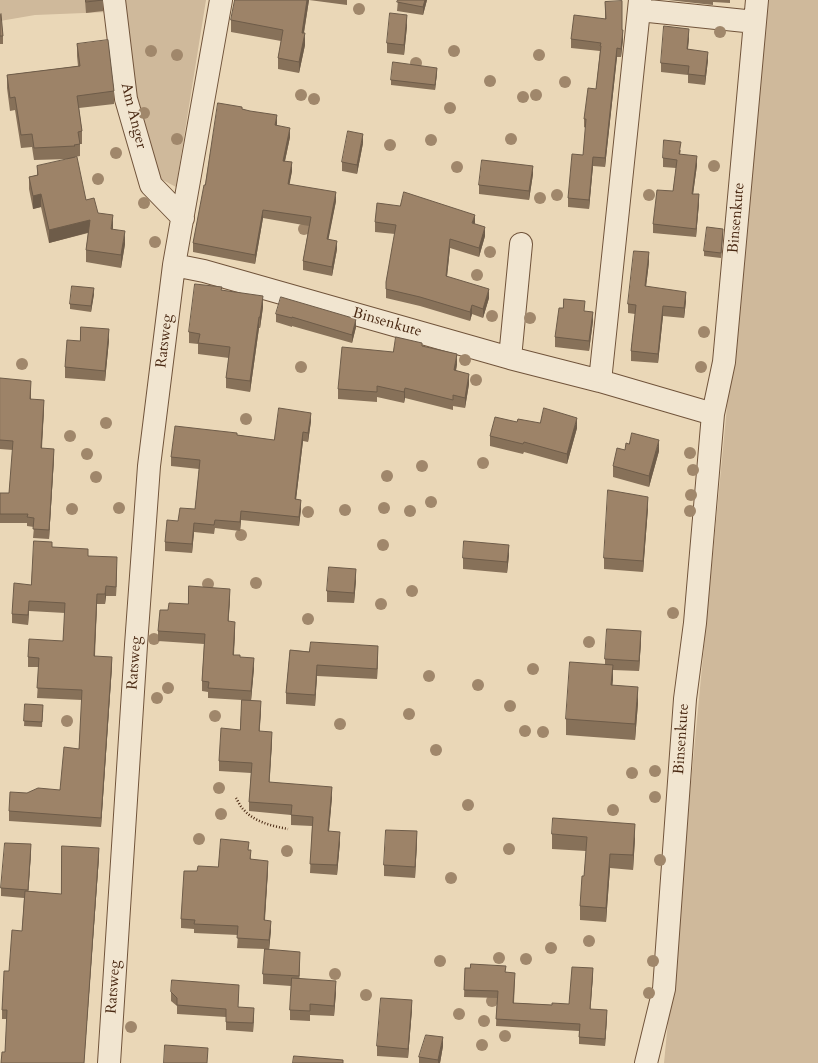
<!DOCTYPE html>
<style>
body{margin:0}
canvas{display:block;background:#ead7b7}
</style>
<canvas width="818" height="1063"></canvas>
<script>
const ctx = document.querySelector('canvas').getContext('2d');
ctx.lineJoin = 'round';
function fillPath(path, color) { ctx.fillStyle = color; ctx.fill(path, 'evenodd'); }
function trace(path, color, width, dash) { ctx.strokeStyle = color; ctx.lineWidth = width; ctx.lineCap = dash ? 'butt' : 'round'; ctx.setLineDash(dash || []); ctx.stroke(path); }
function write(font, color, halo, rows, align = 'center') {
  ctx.font = font + ' Cardo,serif'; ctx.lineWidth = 3; ctx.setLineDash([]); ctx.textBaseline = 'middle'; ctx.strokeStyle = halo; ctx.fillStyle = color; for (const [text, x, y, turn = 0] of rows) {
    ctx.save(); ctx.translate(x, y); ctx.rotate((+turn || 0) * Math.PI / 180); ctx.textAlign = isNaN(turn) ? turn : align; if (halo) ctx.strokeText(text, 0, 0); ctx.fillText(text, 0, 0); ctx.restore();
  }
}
fillPath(new Path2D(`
 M 0,0 L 107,0 L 109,12 L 35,15 L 0,21 Z
 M 123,0 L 206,0 L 176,187 L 157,177 L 133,101 Z
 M 766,0 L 818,0 L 818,1063 L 664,1063 Z`), '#cfb99b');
const minor = new Path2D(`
 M 114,0 L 126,99 L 151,185 L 183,218
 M 639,10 L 755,22
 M 174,265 L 204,271 L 510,358 L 600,381 L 713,414
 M 510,358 L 521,244
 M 600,381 L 640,0
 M 109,1063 L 136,645 L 149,466 L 174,265 L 221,0
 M 646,1063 L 664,989 L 685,699 L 695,623 L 713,414 L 724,362 L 757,0`);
trace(minor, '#71543b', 24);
trace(new Path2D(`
 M 236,798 C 238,801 240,806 243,809 C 254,822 272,826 288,829`), '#492812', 2.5, [1, 2]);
trace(minor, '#f1e5d0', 22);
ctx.fillStyle = '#a0876b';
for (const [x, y] of [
 [359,9],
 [720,32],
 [151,51],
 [454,51],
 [177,55],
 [539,55],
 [416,63],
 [490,81],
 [565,82],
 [301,95],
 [536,95],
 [523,97],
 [314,99],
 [450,108],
 [144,113],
 [177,139],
 [511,139],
 [431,140],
 [390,145],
 [116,153],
 [714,166],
 [457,167],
 [98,179],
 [557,195],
 [649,195],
 [540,198],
 [144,203],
 [304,229],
 [155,242],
 [490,252],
 [477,275],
 [492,316],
 [530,318],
 [704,332],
 [465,360],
 [22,364],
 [301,367],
 [701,367],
 [476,380],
 [246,419],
 [106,423],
 [70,436],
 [690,453],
 [87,454],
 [483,463],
 [422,466],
 [693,470],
 [387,476],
 [96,477],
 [691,495],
 [431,502],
 [119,508],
 [384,508],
 [72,509],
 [345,510],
 [410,511],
 [690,511],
 [308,512],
 [241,535],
 [383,545],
 [256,583],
 [208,584],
 [412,591],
 [381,604],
 [673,613],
 [308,619],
 [154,639],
 [589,642],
 [533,669],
 [429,676],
 [478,685],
 [168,688],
 [157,698],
 [510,706],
 [409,714],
 [215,716],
 [67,721],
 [340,724],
 [525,731],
 [543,732],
 [436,750],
 [655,771],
 [632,773],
 [219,788],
 [655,797],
 [468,805],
 [613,810],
 [221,814],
 [199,839],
 [509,849],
 [287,851],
 [660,860],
 [451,878],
 [589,941],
 [551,948],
 [499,958],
 [526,959],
 [440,961],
 [653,961],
 [335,974],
 [649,993],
 [366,995],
 [492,1001],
 [459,1014],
 [484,1021],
 [131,1027],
 [505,1036],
 [482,1045]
]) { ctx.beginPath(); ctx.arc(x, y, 6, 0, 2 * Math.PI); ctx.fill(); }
fillPath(new Path2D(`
 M 85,0 L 103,0 L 103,11 L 86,13 Z
 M 235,0 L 347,0 L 347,5 L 309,0 L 304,33 L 305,45 L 299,73 L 278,69 L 278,58 L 281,41 L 231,32 L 231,20 Z
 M 398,0 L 427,0 L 423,15 L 397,11 Z
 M 668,0 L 730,0 L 730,3 L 713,2 L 713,5 Z
 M 605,2 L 622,30 L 623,39 L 621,57 L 617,57 L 605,167 L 593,166 L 589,209 L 568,207 L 568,198 L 583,155 L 586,128 L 584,127 L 584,119 L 596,89 L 600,51 L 571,48 L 571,39 L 605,19 Z
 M 0,15 L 3,36 L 3,44 L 0,44 Z
 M 407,26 L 404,55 L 387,53 L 387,43 Z
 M 689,37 L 688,49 L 708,60 L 705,85 L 688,83 L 688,75 L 661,72 L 661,63 Z
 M 77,44 L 114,91 L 114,104 L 79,108 L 82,131 L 82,144 L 80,144 L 80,156 L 75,157 L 86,200 L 125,244 L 121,268 L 86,262 L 86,250 L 88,233 L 49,243 L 41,207 L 33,209 L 29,189 L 29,177 L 37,175 L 37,166 L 69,159 L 34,160 L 32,147 L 21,148 L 15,110 L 10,111 L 7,88 L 7,75 L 78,66 L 77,56 Z
 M 437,73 L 435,90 L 391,85 L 391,80 Z
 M 242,109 L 277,124 L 276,126 L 290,137 L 285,161 L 292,171 L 289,184 L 336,201 L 328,239 L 337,249 L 332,276 L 303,270 L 303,261 L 309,226 L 263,218 L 255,264 L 193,252 L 193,243 L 205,185 Z
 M 363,143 L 357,174 L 342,171 L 342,162 Z
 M 681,150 L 680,154 L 697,165 L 693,194 L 699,203 L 696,237 L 653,233 L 653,224 L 673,191 L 676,168 L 663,167 L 663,158 Z
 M 533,174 L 529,200 L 479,194 L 479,185 Z
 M 375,222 L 475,224 L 485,236 L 479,257 L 450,248 L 447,277 L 489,298 L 483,318 L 472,314 L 470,321 L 420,306 L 386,298 L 386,282 L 395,234 L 375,232 Z
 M 723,234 L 721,258 L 704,256 L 704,251 Z
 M 649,262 L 646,286 L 686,301 L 684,318 L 663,316 L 658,363 L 631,361 L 631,351 L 635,314 L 628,313 L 628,304 Z
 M 222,290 L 263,307 L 260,328 L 259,328 L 250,392 L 226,388 L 226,378 L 229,358 L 198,354 L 198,344 L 189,343 L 189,332 Z
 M 94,294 L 91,312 L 70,309 L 70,304 Z
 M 585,311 L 593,321 L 589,351 L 555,347 L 555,337 Z
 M 276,314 L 356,327 L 352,343 L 292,326 L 292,327 L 276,322 Z
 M 109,340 L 105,381 L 65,378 L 65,367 Z
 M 422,346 L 457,364 L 456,371 L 469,384 L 465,408 L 453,406 L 453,410 L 405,398 L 404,403 L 377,397 L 377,402 L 338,399 L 338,389 L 393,352 Z
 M 0,378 L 31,390 L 31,399 L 44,409 L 42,448 L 54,458 L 49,539 L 33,538 L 34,527 L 27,526 L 27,523 L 0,523 L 0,493 L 9,493 L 13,450 L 0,449 Z
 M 311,421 L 308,442 L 303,441 L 296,499 L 301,509 L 299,526 L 241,520 L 240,531 L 215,528 L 214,534 L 194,532 L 192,553 L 165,551 L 165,542 L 178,521 L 195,509 L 199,469 L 171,466 L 171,457 L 237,435 L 274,440 Z
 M 517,422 L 540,423 L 577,428 L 567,464 L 524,452 L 523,454 L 490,446 L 490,436 Z
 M 625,450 L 659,451 L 649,487 L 613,477 L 613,466 Z
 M 648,508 L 643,572 L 604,569 L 604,558 Z
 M 52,547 L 88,556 L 117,567 L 116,596 L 106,596 L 105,604 L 97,604 L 95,656 L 112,666 L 101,827 L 9,821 L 9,811 L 27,793 L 60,790 L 79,749 L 82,700 L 37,698 L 39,667 L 28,667 L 28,657 L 63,641 L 65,613 L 29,611 L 28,625 L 12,623 L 12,614 L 31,585 Z
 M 509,555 L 507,573 L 463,569 L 463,558 Z
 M 356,580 L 354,603 L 327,602 L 327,591 Z
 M 230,599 L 228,621 L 235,632 L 234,655 L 240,657 L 254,668 L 251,700 L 261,711 L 259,731 L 272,742 L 269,782 L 332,797 L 329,831 L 340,842 L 337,875 L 310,873 L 312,826 L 291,825 L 291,815 L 249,811 L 249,802 L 251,773 L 219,771 L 219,761 L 240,730 L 242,700 L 208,698 L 208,692 L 202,691 L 202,681 L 204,644 L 158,641 L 158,631 L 168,610 L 188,604 Z
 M 641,641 L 639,671 L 613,670 L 612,685 L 638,703 L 635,740 L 566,735 L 566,719 L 605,664 L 605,659 Z
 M 290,650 L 378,657 L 377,679 L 317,676 L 315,706 L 286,704 L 286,693 Z
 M 25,704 L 43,710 L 42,727 L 24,726 Z
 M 552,834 L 635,838 L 633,870 L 610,868 L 606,922 L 580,920 L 580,906 L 584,876 L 586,851 L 552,849 Z
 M 417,842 L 415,878 L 384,876 L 384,865 Z
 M 249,850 L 251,859 L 268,870 L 265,920 L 271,930 L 269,950 L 300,962 L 299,979 L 336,992 L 334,1016 L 310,1015 L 310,1021 L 290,1020 L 290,1010 L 291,986 L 263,984 L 263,974 L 265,949 L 237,948 L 238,935 L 194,933 L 194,929 L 181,928 L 181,919 L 197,871 L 218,867 Z
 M 31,853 L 28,891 L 61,894 L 99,857 L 84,1063 L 1,1063 L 5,1052 L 7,1019 L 2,1019 L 2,1010 L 9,971 L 22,931 L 24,898 L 1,896 L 1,888 Z
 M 465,968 L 506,972 L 515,980 L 514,1003 L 552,1005 L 569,1004 L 593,975 L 590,1009 L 607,1017 L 605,1046 L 579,1044 L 579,1031 L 496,1026 L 497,998 L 464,997 Z
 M 171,992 L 239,994 L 238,1007 L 254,1016 L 253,1032 L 226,1030 L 226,1017 L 177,1014 L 177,1006 L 171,1001 Z
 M 412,1009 L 408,1058 L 377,1056 L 377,1046 Z
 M 443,1046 L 440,1063 L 419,1063 L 419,1057 Z`), '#877159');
fillPath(new Path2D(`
 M 307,0 L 309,0 L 302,44 L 302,33 Z
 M 425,0 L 427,0 L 423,15 L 423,7 Z
 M 407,15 L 407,26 L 404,55 L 404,45 Z
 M 689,29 L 689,37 L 687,58 L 687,49 Z
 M 623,30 L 623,39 L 621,57 L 621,49 Z
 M 305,33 L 305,45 L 299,73 L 299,62 Z
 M 617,48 L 617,57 L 605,167 L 605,158 Z
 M 708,52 L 708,60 L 705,85 L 705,76 Z
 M 437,68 L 437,73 L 435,90 L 435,85 Z
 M 277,115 L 277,124 L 275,134 L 275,125 Z
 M 290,128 L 290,137 L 283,170 L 283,161 Z
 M 363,134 L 363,143 L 357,174 L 357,165 Z
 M 697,156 L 697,165 L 692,202 L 692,194 Z
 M 593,157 L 593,166 L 589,209 L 589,200 Z
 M 292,162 L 292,171 L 288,193 L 288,184 Z
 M 533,166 L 533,174 L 529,200 L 529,191 Z
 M 336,192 L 336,201 L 327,247 L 327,239 Z
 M 41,194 L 41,207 L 33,209 L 33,196 Z
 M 699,194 L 699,203 L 696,237 L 696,229 Z
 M 263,210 L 263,218 L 255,264 L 255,255 Z
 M 113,215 L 113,228 L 111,242 L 111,229 Z
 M 475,215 L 475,224 L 472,223 Z
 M 90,220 L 90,232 L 49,243 L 49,230 Z
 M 485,227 L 485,236 L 479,257 L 479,248 Z
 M 723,229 L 723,234 L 721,258 L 721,253 Z
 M 125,231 L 125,244 L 121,268 L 121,255 Z
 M 450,239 L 450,248 L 446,285 L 446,276 Z
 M 337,241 L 337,249 L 332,276 L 332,267 Z
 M 649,252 L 649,262 L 645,295 L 645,286 Z
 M 94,288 L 94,294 L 91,312 L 91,306 Z
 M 489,289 L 489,298 L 483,318 L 483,309 Z
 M 686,292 L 686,301 L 684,318 L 684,308 Z
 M 263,296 L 263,307 L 260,328 L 260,317 Z
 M 472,305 L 472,314 L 470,321 L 470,312 Z
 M 663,306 L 663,316 L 658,363 L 658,354 Z
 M 593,312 L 593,321 L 589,351 L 589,341 Z
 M 259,317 L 259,328 L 250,392 L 250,381 Z
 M 356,319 L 356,327 L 352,343 L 352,335 Z
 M 109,329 L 109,340 L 105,381 L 105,371 Z
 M 457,354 L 457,364 L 454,380 L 454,370 Z
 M 469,374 L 469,384 L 465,408 L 465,398 Z
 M 31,381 L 31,390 L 30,408 L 30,399 Z
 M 405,388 L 405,398 L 404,403 L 404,392 Z
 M 44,400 L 44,409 L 41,457 L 41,448 Z
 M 311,413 L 311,421 L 308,442 L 308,433 Z
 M 577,418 L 577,428 L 567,464 L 567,454 Z
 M 303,432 L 303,441 L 295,508 L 295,499 Z
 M 659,440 L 659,451 L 649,487 L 649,476 Z
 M 54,449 L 54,458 L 49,539 L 49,530 Z
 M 648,497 L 648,508 L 643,572 L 643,561 Z
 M 301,500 L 301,509 L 299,526 L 299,517 Z
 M 241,511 L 241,520 L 240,531 L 240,522 Z
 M 194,523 L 194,532 L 192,553 L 192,544 Z
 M 509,545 L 509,555 L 507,573 L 507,562 Z
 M 117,557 L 117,567 L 116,596 L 116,587 Z
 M 356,569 L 356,580 L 354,603 L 354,593 Z
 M 106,586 L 106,596 L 105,604 L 105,594 Z
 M 230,589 L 230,599 L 228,631 L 228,621 Z
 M 97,594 L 97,604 L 94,665 L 94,656 Z
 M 29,601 L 29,611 L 28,625 L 28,615 Z
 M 235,622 L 235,632 L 233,665 L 233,655 Z
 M 641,631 L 641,641 L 639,671 L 639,661 Z
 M 378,646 L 378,657 L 377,679 L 377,669 Z
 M 112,657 L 112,666 L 101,827 L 101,818 Z
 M 254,658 L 254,668 L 251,701 L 251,691 Z
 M 317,665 L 317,676 L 315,706 L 315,695 Z
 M 613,665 L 613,680 L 611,701 L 611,685 Z
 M 638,687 L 638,703 L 635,740 L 635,724 Z
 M 261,701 L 261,711 L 259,741 L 259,731 Z
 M 272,732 L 272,742 L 269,792 L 269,782 Z
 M 332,787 L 332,797 L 328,841 L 328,831 Z
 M 635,824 L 635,838 L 633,870 L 633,855 Z
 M 417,831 L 417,842 L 415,878 L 415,867 Z
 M 340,832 L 340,842 L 337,875 L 337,865 Z
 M 31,844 L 31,853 L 28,898 L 28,890 Z
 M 99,848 L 99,857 L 84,1063 Z
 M 610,854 L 610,868 L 606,922 L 606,908 Z
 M 268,861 L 268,870 L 264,930 L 264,920 Z
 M 271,921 L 271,930 L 269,950 L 269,940 Z
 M 300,952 L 300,962 L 299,987 L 299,976 Z
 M 593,968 L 593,975 L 590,1016 L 590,1009 Z
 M 336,981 L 336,992 L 334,1016 L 334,1006 Z
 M 412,1000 L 412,1009 L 408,1058 L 408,1049 Z
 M 254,1008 L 254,1016 L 253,1032 L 253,1023 Z
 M 607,1010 L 607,1017 L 605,1046 L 605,1039 Z
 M 443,1037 L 443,1046 L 440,1063 L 438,1063 L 438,1060 Z`), '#6e5c49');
const building = new Path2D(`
 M 86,0 L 103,0 L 86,2 Z
 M 235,0 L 307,0 L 302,33 L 305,33 L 299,62 L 278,58 L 283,30 L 231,20 Z
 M 398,0 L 425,0 L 423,7 L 397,2 Z
 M 622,1 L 622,30 L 623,30 L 621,49 L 617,48 L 605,158 L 593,157 L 589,200 L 568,198 L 572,154 L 583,155 L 586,119 L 584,119 L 588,88 L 596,89 L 601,46 L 600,46 L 601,43 L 571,39 L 574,15 L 606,19 L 605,2 Z
 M 390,13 L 407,15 L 404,45 L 387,43 Z
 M 1,14 L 3,36 L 0,36 L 0,15 Z
 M 664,26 L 689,29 L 687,49 L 708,52 L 705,76 L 688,74 L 689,66 L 661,63 Z
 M 108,40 L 114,91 L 77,96 L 82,131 L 78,132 L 80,144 L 74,145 L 75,146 L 34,148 L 32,134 L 21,135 L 15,97 L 10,98 L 7,75 L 80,66 L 77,44 Z
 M 393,62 L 437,68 L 435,85 L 391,80 Z
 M 218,103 L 242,107 L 242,109 L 250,111 L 277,115 L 275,125 L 290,128 L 283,161 L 292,162 L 288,184 L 336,192 L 327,239 L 337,241 L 332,267 L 303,261 L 311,217 L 263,210 L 255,255 L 193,243 L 204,185 L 205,185 Z
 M 348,131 L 363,134 L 357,165 L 342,162 Z
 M 664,140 L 681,142 L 679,154 L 697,156 L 692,194 L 699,194 L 696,229 L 653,224 L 657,190 L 673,191 L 677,160 L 663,158 Z
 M 77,157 L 86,200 L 94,198 L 98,213 L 113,215 L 111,229 L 125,231 L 121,255 L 86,250 L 90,220 L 49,230 L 41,194 L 33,196 L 29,177 L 38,175 L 37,166 Z
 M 482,160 L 533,166 L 529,191 L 479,185 Z
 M 404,192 L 475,215 L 472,223 L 485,227 L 479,248 L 450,239 L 446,276 L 489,289 L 483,309 L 472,305 L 470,312 L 420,297 L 386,289 L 386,282 L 396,225 L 375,222 L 377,203 L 400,206 Z
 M 707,227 L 723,229 L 721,253 L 704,251 Z
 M 634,251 L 649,252 L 645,286 L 686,292 L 684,308 L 663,306 L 658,354 L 631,351 L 636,305 L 628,304 Z
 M 195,284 L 222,287 L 221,290 L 263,296 L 260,317 L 259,317 L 250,381 L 226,378 L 230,347 L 198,343 L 200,334 L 189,332 Z
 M 72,286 L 94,288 L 91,306 L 70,304 Z
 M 281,297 L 356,319 L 352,335 L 292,317 L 292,318 L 276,314 Z
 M 564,299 L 585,301 L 584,311 L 593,312 L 589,341 L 555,337 L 559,308 L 563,308 Z
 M 81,327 L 109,329 L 105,371 L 65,367 L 67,340 L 80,341 Z
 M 396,337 L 422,343 L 422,346 L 457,354 L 454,370 L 469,374 L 465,398 L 453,395 L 453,400 L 405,388 L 404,392 L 377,386 L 377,392 L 338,389 L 342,347 L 393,352 Z
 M 0,378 L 31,381 L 30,399 L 44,400 L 41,448 L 54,449 L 49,530 L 33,529 L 34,518 L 27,517 L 28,514 L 0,514 L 0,493 L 9,493 L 13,441 L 0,440 Z
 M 279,408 L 311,413 L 308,433 L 303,432 L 295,499 L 301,500 L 299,517 L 241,511 L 240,522 L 215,520 L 214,525 L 194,523 L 192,544 L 165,542 L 167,520 L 178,521 L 180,508 L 195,509 L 200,460 L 171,457 L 175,426 L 237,433 L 237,435 L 274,440 Z
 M 544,408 L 577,418 L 567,454 L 524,442 L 523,444 L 490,436 L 495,417 L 517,422 L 518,419 L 540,423 Z
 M 632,433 L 659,440 L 649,476 L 613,466 L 617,448 L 625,450 L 626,443 L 629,444 Z
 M 608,490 L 648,497 L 643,561 L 604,558 Z
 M 34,541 L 52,542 L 52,547 L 88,549 L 88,556 L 117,557 L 116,587 L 106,586 L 105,594 L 97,594 L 94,656 L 112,657 L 101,818 L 9,811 L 10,792 L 27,793 L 38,788 L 60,790 L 64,747 L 79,749 L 82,690 L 37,688 L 39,658 L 28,657 L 29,639 L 63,641 L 65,603 L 29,601 L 28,615 L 12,614 L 14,583 L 31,585 Z
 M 464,541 L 509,545 L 507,562 L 463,558 Z
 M 329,567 L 356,569 L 354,593 L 327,591 Z
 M 189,586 L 230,589 L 228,621 L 235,622 L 233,655 L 240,655 L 240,657 L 254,658 L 251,691 L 208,688 L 209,682 L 202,681 L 205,634 L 158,631 L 160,610 L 168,610 L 169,603 L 188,604 Z
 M 607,629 L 641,631 L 639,661 L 605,659 Z
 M 311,642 L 378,646 L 377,669 L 317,665 L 315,695 L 286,693 L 290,650 L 309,652 Z
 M 570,662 L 613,665 L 611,685 L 638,687 L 635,724 L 566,719 Z
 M 242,700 L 261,701 L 259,731 L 272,732 L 269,782 L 332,787 L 328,831 L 340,832 L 337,865 L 310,864 L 313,817 L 291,815 L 292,805 L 249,802 L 252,763 L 219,761 L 221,728 L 240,730 Z
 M 25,704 L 43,705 L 42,722 L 24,721 Z
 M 553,818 L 635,824 L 633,855 L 610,854 L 606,908 L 580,906 L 582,876 L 584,876 L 587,837 L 552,834 Z
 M 386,830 L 417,831 L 415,867 L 384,865 Z
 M 221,839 L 249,842 L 248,850 L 251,850 L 250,859 L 268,861 L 264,920 L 271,921 L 269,940 L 237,938 L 238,926 L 194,924 L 195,920 L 181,919 L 184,871 L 197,871 L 198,866 L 218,867 Z
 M 5,843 L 31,844 L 28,890 L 1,888 Z
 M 62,846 L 99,848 L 84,1063 L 1,1063 L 2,1052 L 5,1052 L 7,1010 L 2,1010 L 4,971 L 9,971 L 12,930 L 22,931 L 25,891 L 61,894 Z
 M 265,949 L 300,952 L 299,976 L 263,974 Z
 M 471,964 L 506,966 L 505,972 L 515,973 L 513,1003 L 552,1005 L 552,1003 L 569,1004 L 572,967 L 593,968 L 590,1009 L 607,1010 L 605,1039 L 579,1037 L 580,1024 L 496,1019 L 498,991 L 464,990 L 465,968 L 470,968 Z
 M 292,978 L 336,981 L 334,1006 L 310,1004 L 310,1011 L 290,1010 Z
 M 172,980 L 239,985 L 238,1007 L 254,1008 L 253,1023 L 226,1022 L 226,1009 L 177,1005 L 177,998 L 171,992 Z
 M 381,998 L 412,1000 L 408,1049 L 377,1046 Z
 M 426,1035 L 443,1037 L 438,1060 L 419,1057 Z
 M 165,1045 L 208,1048 L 207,1063 L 164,1063 Z
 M 294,1056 L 343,1060 L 343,1063 L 293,1063 Z`);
fillPath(building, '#9d8368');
trace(building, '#6e5c49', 1);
write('15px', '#492812', '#f1e5d0', [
 ["Am Anger",133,116,76],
 ["Binsenkute",737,218,-85],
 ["Binsenkute",387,323,16],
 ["Ratsweg",165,341,-83],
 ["Ratsweg",135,663,-86],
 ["Binsenkute",682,739,-86],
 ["Ratsweg",114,987,-86]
]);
</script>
